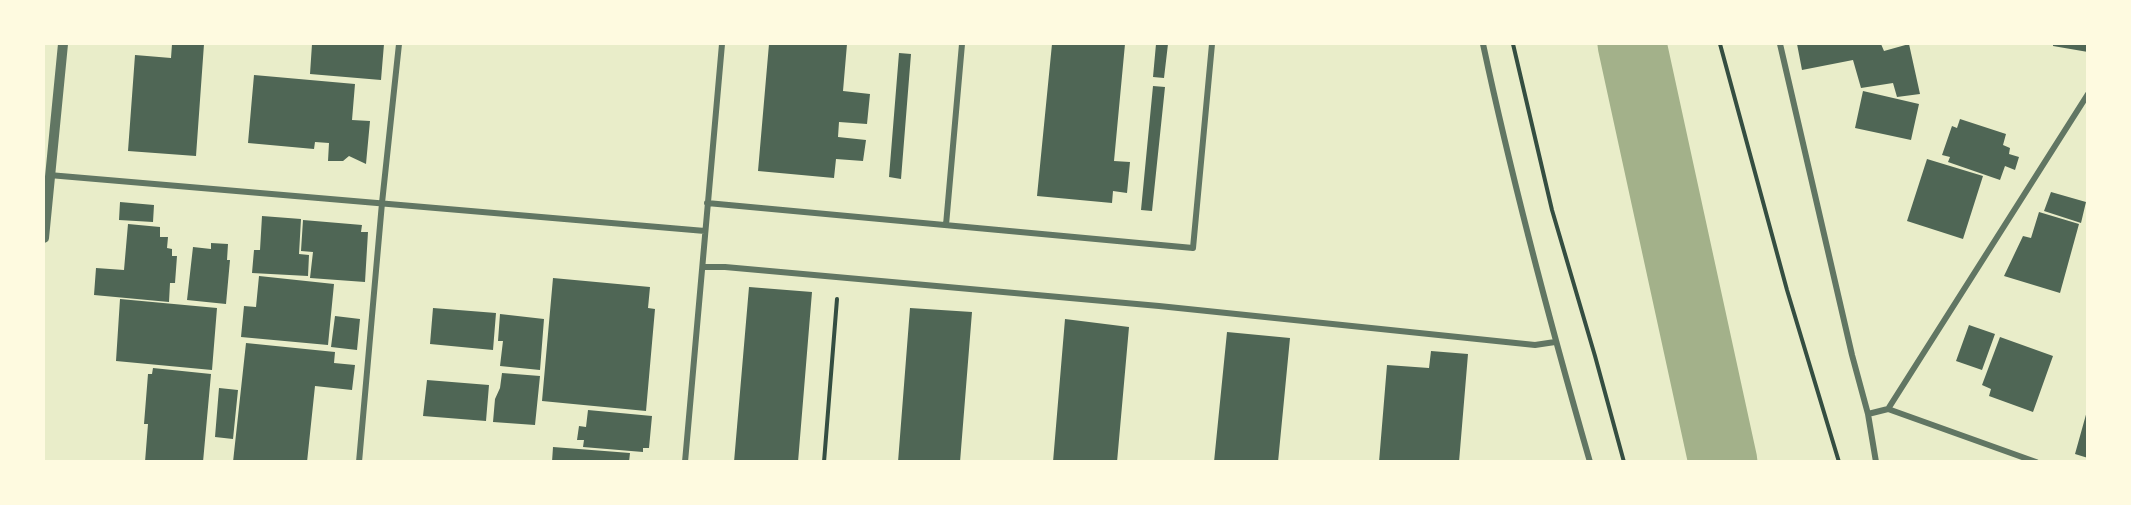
<!DOCTYPE html>
<style>
body{margin:0}
#map{position:relative;width:2131px;height:505px;overflow:hidden;background:#e9edc9;font-family:"Noto Sans",sans-serif}
canvas{display:block}
.frame{position:absolute;inset:0;border:45px solid #fefae0;pointer-events:none}
</style>
<div id="map">
<canvas width="2131" height="505"></canvas>
<div class="frame"></div>
</div>
<script>
const ctx = document.querySelector('canvas').getContext('2d');
ctx.lineJoin = 'round';
function trace(path, color, width, dash) { ctx.strokeStyle = color; ctx.lineWidth = width; ctx.lineCap = dash ? 'butt' : 'round'; ctx.setLineDash(dash || []); ctx.stroke(path); }
function fillPath(path, color) { ctx.fillStyle = color; ctx.fill(path, 'evenodd'); }
trace(new Path2D(`
 M 1632,44 L 1723,462`), '#a3b18a', 69);
fillPath(new Path2D(`
 M 172,44 L 204,44 L 196,156 L 128,151 L 135,55 L 171,58 Z
 M 312,44 L 384,44 L 381,80 L 310,74 Z
 M 769,44 L 847,44 L 843,91 L 870,94 L 867,124 L 839,122 L 838,137 L 866,140 L 863,161 L 836,159 L 834,178 L 758,171 Z
 M 1052,44 L 1125,44 L 1114,161 L 1130,162 L 1127,193 L 1113,191 L 1112,203 L 1037,196 Z
 M 1156,44 L 1168,44 L 1164,78 L 1153,77 Z
 M 1797,44 L 1881,44 L 1884,51 L 1909,44 L 1920,94 L 1897,97 L 1893,83 L 1861,88 L 1853,60 L 1802,70 Z
 M 2053,44 L 2088,44 L 2088,52 L 2053,46 Z
 M 899,53 L 911,54 L 901,179 L 889,177 Z
 M 254,75 L 355,84 L 352,120 L 370,121 L 366,164 L 349,156 L 343,161 L 328,161 L 329,143 L 315,142 L 314,149 L 248,143 Z
 M 1153,86 L 1165,87 L 1152,211 L 1141,210 Z
 M 1863,91 L 1919,104 L 1911,140 L 1855,128 Z
 M 1960,119 L 2006,134 L 2003,145 L 2010,148 L 2009,154 L 2019,157 L 2015,170 L 2005,166 L 2000,180 L 1948,162 L 1950,157 L 1942,155 L 1952,126 L 1957,128 Z
 M 1927,159 L 1983,176 L 1963,239 L 1907,221 Z
 M 2051,192 L 2086,202 L 2081,223 L 2044,211 Z
 M 120,202 L 154,205 L 153,222 L 119,220 Z
 M 2039,212 L 2079,224 L 2060,293 L 2004,276 L 2023,236 L 2031,238 Z
 M 262,216 L 301,219 L 299,254 L 309,255 L 308,276 L 252,273 L 254,250 L 260,250 Z
 M 303,220 L 362,225 L 361,232 L 368,232 L 365,282 L 310,278 L 313,252 L 301,251 Z
 M 128,224 L 160,227 L 160,237 L 168,237 L 167,248 L 172,249 L 172,256 L 177,256 L 175,283 L 170,283 L 169,302 L 94,295 L 96,268 L 124,270 Z
 M 211,243 L 228,244 L 227,260 L 230,260 L 226,304 L 187,300 L 193,247 L 211,249 Z
 M 259,276 L 334,284 L 328,345 L 241,337 L 244,306 L 256,307 Z
 M 553,278 L 650,287 L 648,308 L 655,309 L 646,411 L 542,401 Z
 M 749,287 L 812,292 L 798,462 L 734,462 Z
 M 120,299 L 217,308 L 212,370 L 116,361 Z
 M 433,308 L 496,313 L 493,350 L 430,344 Z
 M 910,308 L 972,312 L 960,462 L 898,462 Z
 M 500,314 L 544,319 L 540,370 L 500,366 L 503,341 L 498,341 Z
 M 335,316 L 360,319 L 357,350 L 331,347 Z
 M 1065,319 L 1129,327 L 1117,462 L 1053,462 Z
 M 1969,325 L 1995,334 L 1982,370 L 1956,361 Z
 M 1227,332 L 1290,338 L 1278,462 L 1214,462 Z
 M 2000,337 L 2053,356 L 2033,412 L 1989,396 L 1991,389 L 1982,385 Z
 M 246,343 L 335,352 L 334,363 L 355,365 L 352,390 L 315,386 L 307,462 L 233,462 Z
 M 1431,351 L 1468,354 L 1459,462 L 1379,462 L 1387,365 L 1429,368 Z
 M 153,368 L 211,374 L 203,462 L 145,462 L 148,424 L 144,424 L 148,374 L 152,374 Z
 M 502,373 L 540,376 L 535,425 L 493,422 L 495,399 L 500,388 Z
 M 427,380 L 489,385 L 486,421 L 423,416 Z
 M 219,388 L 238,390 L 233,439 L 215,437 Z
 M 588,410 L 652,416 L 649,448 L 643,448 L 643,452 L 583,447 L 584,440 L 577,440 L 579,426 L 586,427 Z
 M 2087,411 L 2088,411 L 2088,458 L 2075,454 Z
 M 553,447 L 630,453 L 629,462 L 552,462 Z`), '#4f6655');
trace(new Path2D(`
 M 1513,44 L 1552,210 L 1595,356 L 1624,462
 M 1720,44 L 1787,290 L 1839,462
 M 824,462 L 837,299`), '#344e41', 4);
trace(new Path2D(`
 M 1483,44 C 1513,184 1550,323 1590,462
 M 1780,44 L 1852,355 L 1868,414 L 1876,462
 M 49,175 L 705,231
 M 707,203 L 1193,248 L 1212,44
 M 946,225 L 962,44
 M 704,267 L 725,267 L 1159,306 L 1535,345 L 1555,342
 M 1888,409 L 2088,94
 M 1868,414 L 1888,409 L 2036,462
 M 359,462 L 382,203 L 399,44
 M 685,462 L 722,44`), '#617663', 6);
trace(new Path2D(`
 M 44,238 L 63,44`), '#617663', 10);
</script>
